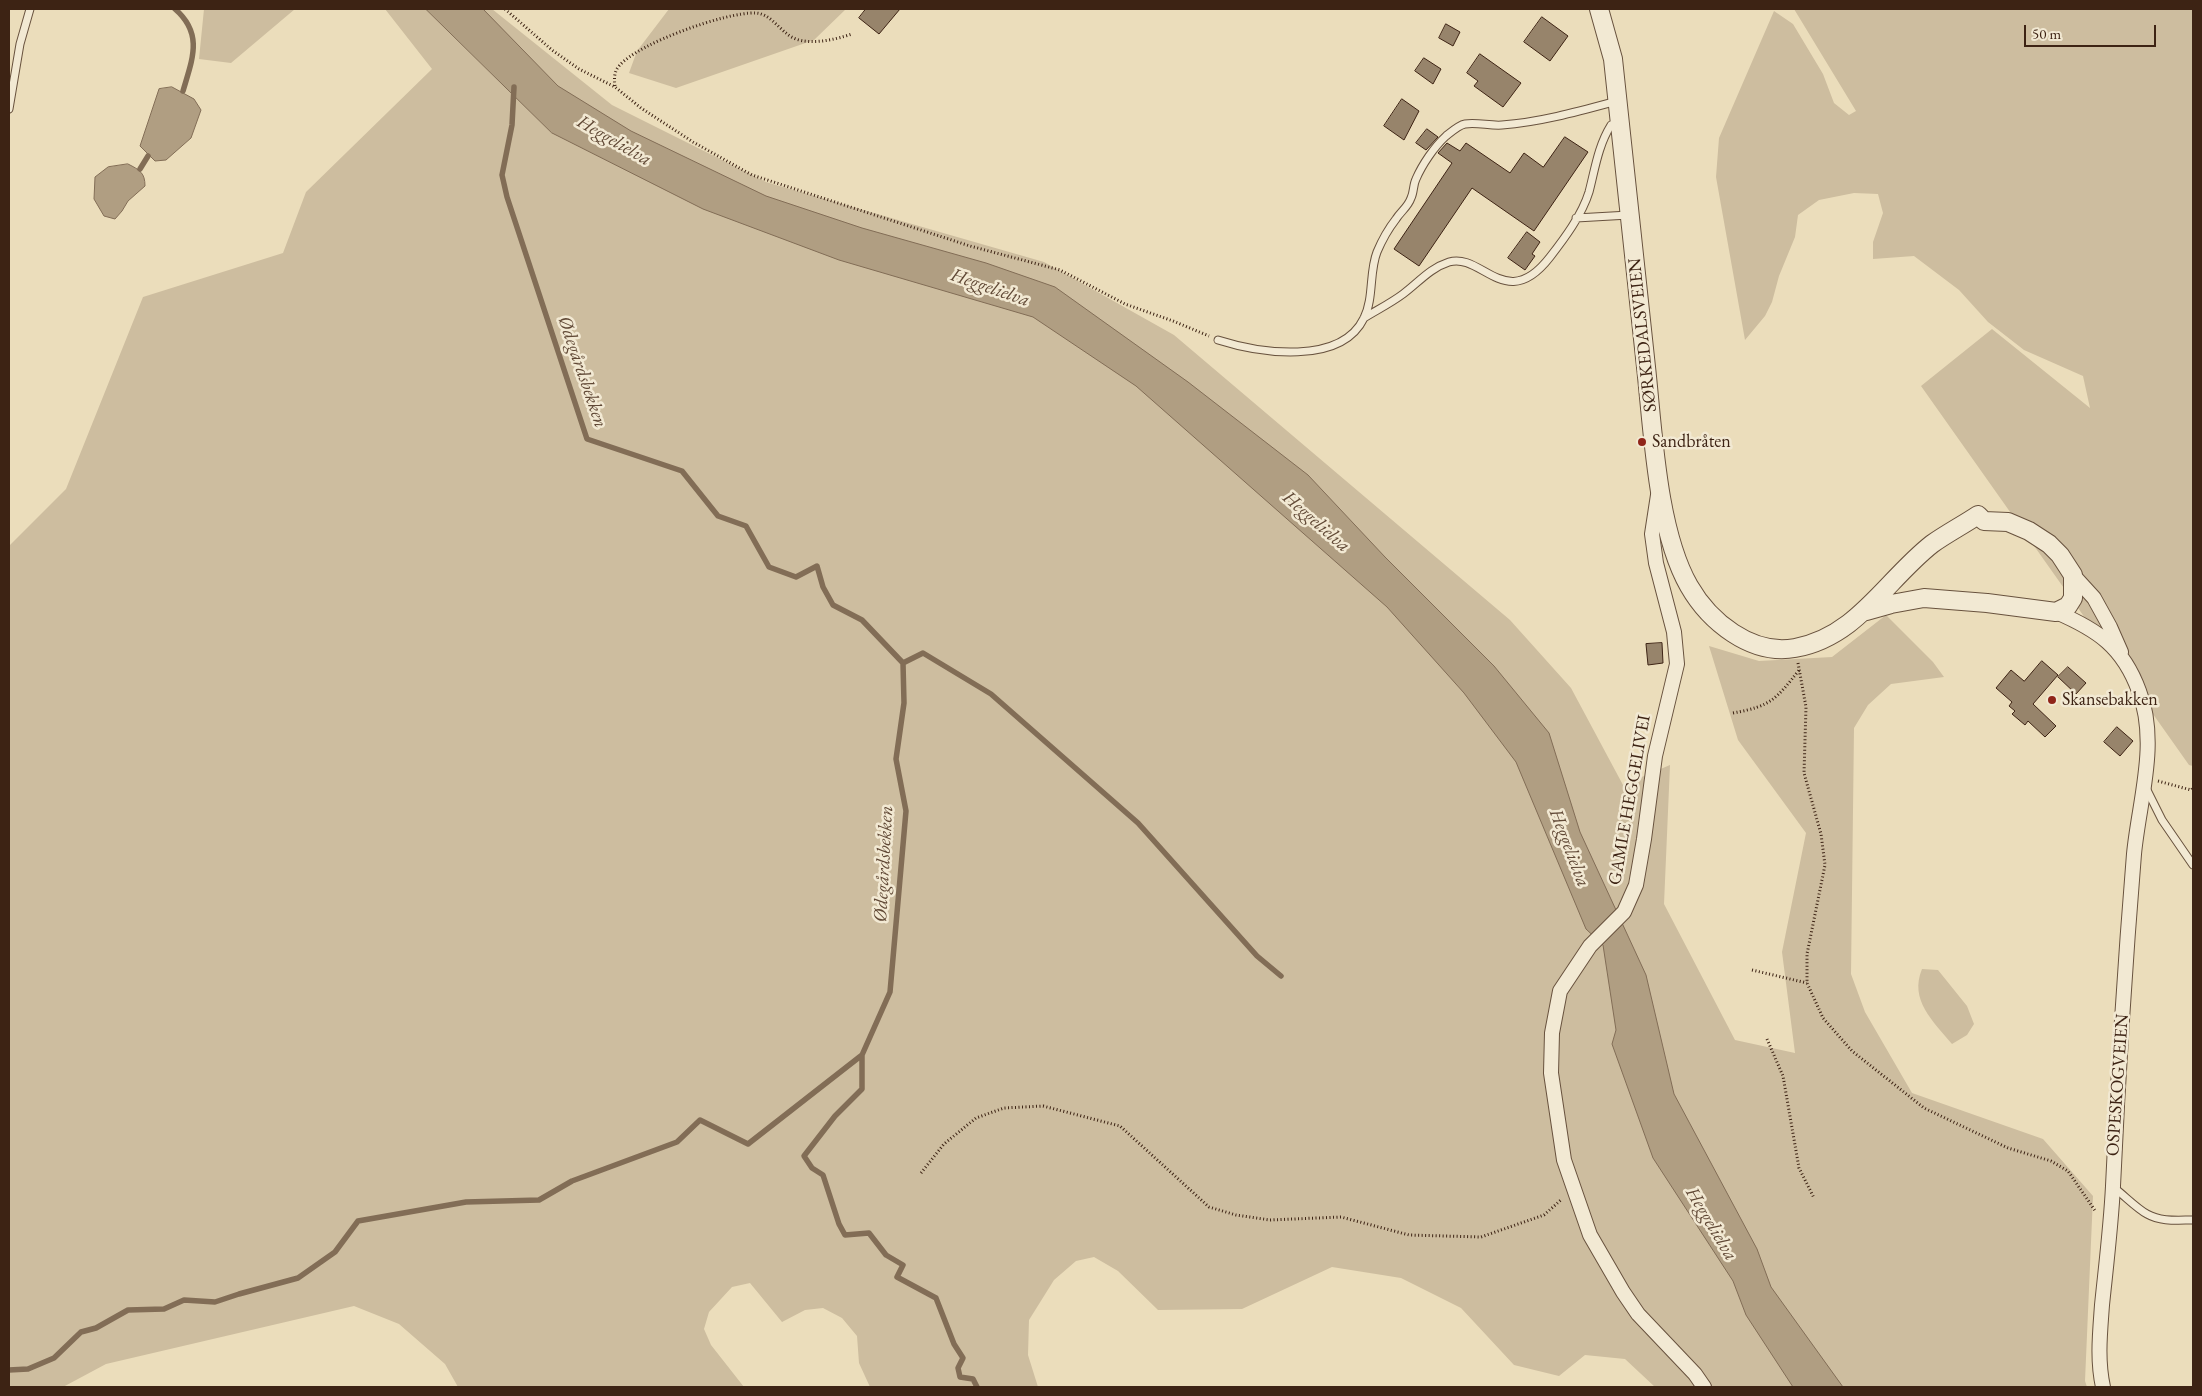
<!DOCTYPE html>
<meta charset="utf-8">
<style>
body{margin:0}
#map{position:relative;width:2202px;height:1396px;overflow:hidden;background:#ebddbb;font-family:"EB Garamond",serif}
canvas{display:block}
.frame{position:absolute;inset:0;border:10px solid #3d2314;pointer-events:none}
.scale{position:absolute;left:2024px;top:25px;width:132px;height:22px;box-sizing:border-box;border:2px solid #3d2314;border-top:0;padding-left:6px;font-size:15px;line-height:18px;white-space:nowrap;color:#3d2314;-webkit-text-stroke:4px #f2e9d3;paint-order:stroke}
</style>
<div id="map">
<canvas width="2202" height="1396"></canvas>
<div class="frame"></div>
<div class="scale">50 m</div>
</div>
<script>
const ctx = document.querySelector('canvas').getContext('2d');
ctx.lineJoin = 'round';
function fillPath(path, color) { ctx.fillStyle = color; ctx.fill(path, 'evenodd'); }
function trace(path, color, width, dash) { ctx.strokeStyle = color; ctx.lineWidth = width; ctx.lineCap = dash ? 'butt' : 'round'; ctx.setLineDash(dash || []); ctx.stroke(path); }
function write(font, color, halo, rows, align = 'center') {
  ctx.font = font + ' "EB Garamond",serif'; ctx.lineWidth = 5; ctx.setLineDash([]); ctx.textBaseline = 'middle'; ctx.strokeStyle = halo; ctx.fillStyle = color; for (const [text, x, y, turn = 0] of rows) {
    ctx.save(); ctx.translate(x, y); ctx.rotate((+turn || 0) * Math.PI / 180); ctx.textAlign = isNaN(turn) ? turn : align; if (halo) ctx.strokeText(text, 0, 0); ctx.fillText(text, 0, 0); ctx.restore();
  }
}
fillPath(new Path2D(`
 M 204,9 L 295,9 L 231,63 L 199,59 Z
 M 385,9 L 492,9 L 612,105 L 766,182 L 1044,262 L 1174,335 L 1510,620 L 1571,688 L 1623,785 L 1670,765 L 1664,904 L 1735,1040 L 1795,1053 L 1782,952 L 1806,833 L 1738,740 L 1709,646 L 1759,661 L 1832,657 L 1886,615 L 1933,662 L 1944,677 L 1891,684 L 1868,705 L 1854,728 L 1851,974 L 1865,1012 L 1912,1093 L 2043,1139 L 2093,1196 L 2085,1381 L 2087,1387 L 1655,1387 L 1625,1359 L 1585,1355 L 1559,1376 L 1514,1365 L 1461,1308 L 1401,1278 L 1332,1267 L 1242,1309 L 1158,1310 L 1118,1271 L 1094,1257 L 1076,1261 L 1054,1280 L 1029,1320 L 1028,1355 L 1038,1387 L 870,1387 L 859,1363 L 857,1336 L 842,1318 L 823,1308 L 805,1310 L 782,1322 L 750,1283 L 732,1287 L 709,1312 L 704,1329 L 711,1345 L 744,1387 L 458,1387 L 445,1364 L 399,1324 L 354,1306 L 106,1364 L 63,1387 L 9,1387 L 9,546 L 66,489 L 143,297 L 283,253 L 306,192 L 432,69 Z
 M 669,9 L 846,9 L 814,40 L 676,88 L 629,73 L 637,51 Z
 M 1794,9 L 2193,9 L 2193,766 L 2189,765 L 1921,386 L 1992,329 L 2090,408 L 2083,376 L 2024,350 L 1988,322 L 1959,290 L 1914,256 L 1873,259 L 1873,242 L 1883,213 L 1878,194 L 1854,193 L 1819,200 L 1798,215 L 1795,237 L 1779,276 L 1772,302 L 1765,316 L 1745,340 L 1716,177 L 1719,138 L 1774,11 L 1793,24 L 1823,74 L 1834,103 L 1849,115 L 1856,111 Z
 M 1922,969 L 1938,970 L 1967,1006 L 1974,1024 L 1967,1035 L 1952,1044 C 1933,1021 1909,1000 1922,969 Z`), '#cdbd9f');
const water = new Path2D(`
 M 426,9 L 483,9 L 558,86 L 631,131 L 766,196 L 862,228 L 986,263 L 1055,287 L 1188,382 L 1308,475 L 1385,557 L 1494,666 L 1549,733 L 1580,832 L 1646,975 L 1674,1094 L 1757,1249 L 1771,1287 L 1843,1387 L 1793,1387 L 1746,1315 L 1733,1281 L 1653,1158 L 1612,1044 L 1616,1030 L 1603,945 L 1586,929 L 1516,762 L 1464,693 L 1387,607 L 1136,386 L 1033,317 L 839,260 L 703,209 L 552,133 Z
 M 172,87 L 194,99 L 201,110 L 191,138 L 166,160 L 155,161 L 140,146 L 159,89 Z
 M 128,164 C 140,170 145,173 145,186 L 128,201 L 122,211 L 115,219 L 104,216 L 94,199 L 95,177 L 108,167 Z`);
fillPath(water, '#b09e82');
trace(water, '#826d56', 1);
trace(new Path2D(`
 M 175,9 C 204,34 192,60 183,91
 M 514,87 L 512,125 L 502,175 L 507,197 L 587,439 L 682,471 L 718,516 L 746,526 L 769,567 L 796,577 L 817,566 L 823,587 L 833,605 L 862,620 L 903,663 L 904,703 L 896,759 L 906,811 L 890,992 L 862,1055 L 862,1089 L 835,1116 L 804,1156 L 812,1168 L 823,1175 L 839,1224 L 845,1235 L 869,1233 L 886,1255 L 903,1265 L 897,1277 L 936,1298 L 954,1344 L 963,1358 L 958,1368 L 960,1377 L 973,1379 L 977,1387
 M 140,169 L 148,156
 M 903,663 L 923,653 L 991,694 L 1138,823 L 1257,956 L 1281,976
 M 9,1370 L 28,1369 L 54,1358 L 81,1332 L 96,1328 L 128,1310 L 164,1309 L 184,1300 L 215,1302 L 239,1294 L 298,1278 L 335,1252 L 358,1221 L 466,1202 L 539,1200 L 572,1181 L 677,1142 L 700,1120 L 748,1144 L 862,1055`), '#826d56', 5.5);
const building = new Path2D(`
 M 866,9 L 900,9 L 879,34 L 859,18 Z
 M 1542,17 L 1568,36 L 1550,61 L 1524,42 Z
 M 1446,24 L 1460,32 L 1453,46 L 1439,38 Z
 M 1480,54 L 1521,83 L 1503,107 L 1474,86 L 1478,81 L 1467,73 Z
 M 1424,58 L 1441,69 L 1433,84 L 1415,71 Z
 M 1402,99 L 1419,111 L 1404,140 L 1384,126 Z
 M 1427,129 L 1438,137 L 1426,150 L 1416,143 Z
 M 1565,137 L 1588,152 L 1534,231 L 1472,188 L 1419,266 L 1394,249 L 1452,163 L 1438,153 L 1447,143 L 1460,151 L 1466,143 L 1510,173 L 1524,153 L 1543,167 Z
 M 1527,232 L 1540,242 L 1532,254 L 1535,256 L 1525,270 L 1508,258 Z
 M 1662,643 L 1663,663 L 1648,665 L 1646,644 Z
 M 2042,661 L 2058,675 L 2033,704 L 2056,726 L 2045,737 L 2028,721 L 2025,725 L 2012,714 L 2015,711 L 2009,706 L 2012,702 L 1996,688 L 2011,670 L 2024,681 Z
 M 2068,667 L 2086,683 L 2076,694 L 2058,677 Z
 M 2117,727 L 2133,741 L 2120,756 L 2104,742 Z`);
fillPath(building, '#97846b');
trace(building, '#3d2314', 1);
const service = new Path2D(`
 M 9,109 L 20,44 L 30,9
 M 1576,218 L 1629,215
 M 1364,318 C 1377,310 1391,303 1403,294 C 1418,283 1430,268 1449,262 C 1482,252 1506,314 1550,257 C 1564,239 1582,215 1589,192 C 1595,169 1598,146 1611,125 L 1619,123
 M 1218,340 C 1259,353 1341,366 1364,318 C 1374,298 1369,272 1377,252 C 1382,240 1389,228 1396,219 C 1401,211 1408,207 1411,198 C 1414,192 1413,185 1416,179 C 1422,165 1434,147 1446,136 C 1451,132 1459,125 1465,124 C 1477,122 1490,126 1502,125 C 1541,122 1580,111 1617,101
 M 2146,788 L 2162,820 L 2193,865
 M 2113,1187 C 2124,1195 2136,1208 2147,1214 C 2161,1222 2178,1220 2193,1220`);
const minor = new Path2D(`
 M 1658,495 L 1652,534 L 1656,563 L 1674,632 L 1677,664 L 1655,756 L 1644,839 L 1636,885 L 1624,912 L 1590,946 L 1560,991 L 1552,1033 L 1551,1073 L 1564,1160 L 1590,1235 L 1623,1292 L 1638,1314 L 1695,1374 L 1704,1387
 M 2073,575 L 2094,598 L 2110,627 L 2121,652
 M 2056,612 C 2098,630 2123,647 2139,691 C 2159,743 2139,801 2134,854 C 2125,964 2118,1076 2113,1186 C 2111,1226 2106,1266 2102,1305 C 2100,1333 2097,1360 2103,1387`);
const tertiary = new Path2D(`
 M 1599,9 L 1613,59 C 1624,161 1635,264 1646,367 C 1653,431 1657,530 1689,586 C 1709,621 1751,656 1795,648 C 1857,637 1886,580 1932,544 C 1946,534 1963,525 1978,515 L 1984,521 L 2008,522 L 2029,531 L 2049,544 L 2060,555 L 2073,575 L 2073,598 L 2068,606 L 2056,612 L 1987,603 L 1924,598 L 1891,604 L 1866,611`);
trace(service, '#68523e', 9);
trace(minor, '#68523e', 16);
trace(tertiary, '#68523e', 20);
trace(new Path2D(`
 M 505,9 L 552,50 L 579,69 L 615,87 L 641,108 L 693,142 L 752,175 L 970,246 L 1060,270 L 1125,304 L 1173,321 L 1209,336
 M 615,86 C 614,78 614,71 620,65 C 639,43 726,12 755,13 C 768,13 777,26 786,33 C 802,48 834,40 852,34
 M 1798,663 L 1806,707 L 1804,773 L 1821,834 L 1825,865 L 1807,954 L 1807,983 L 1823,1018 L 1852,1051 L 1924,1108 L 2008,1148 L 2051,1161 L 2068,1171 L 2096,1212
 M 1733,713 C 1772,706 1776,699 1800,669
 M 2158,781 L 2191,790 L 2193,788
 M 1752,970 L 1807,983
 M 1767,1039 L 1783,1076 L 1799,1168 L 1814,1198
 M 921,1173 L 944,1144 L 976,1118 L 1004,1108 L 1043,1106 L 1120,1126 L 1209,1207 L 1236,1215 L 1270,1220 L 1341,1217 L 1409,1235 L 1481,1237 L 1544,1215 L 1562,1199`), '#3d2314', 3, [1, 2.5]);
trace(service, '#f2e9d3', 7);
trace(minor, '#f2e9d3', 14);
trace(tertiary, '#f2e9d3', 18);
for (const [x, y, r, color] of [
 [1642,442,5,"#8f2418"],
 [2052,700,5,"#8f2418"]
]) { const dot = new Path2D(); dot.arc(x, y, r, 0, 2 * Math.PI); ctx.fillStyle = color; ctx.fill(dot); trace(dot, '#f2e9d3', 2); }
write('18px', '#3d2314', '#f2e9d3', [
 ["SØRKEDALSVEIEN",1643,335,-96],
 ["GAMLE HEGGELIVEI",1630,800,-80],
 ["OSPESKOGVEIEN",2118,1085,-86]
]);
write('18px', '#3d2314', '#f2e9d3', [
 ["Sandbråten",1652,442],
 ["Skansebakken",2062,700]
], 'left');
write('italic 19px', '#604835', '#f2e9d3', [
 ["Heggelielva",614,141,30],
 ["Heggelielva",990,288,19],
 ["Ødegårdsbekken",582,372,71],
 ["Heggelielva",1316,522,41],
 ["Heggelielva",1569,848,69],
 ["Ødegårdsbekken",884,864,-87],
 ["Heggelielva",1711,1224,59]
]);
</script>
